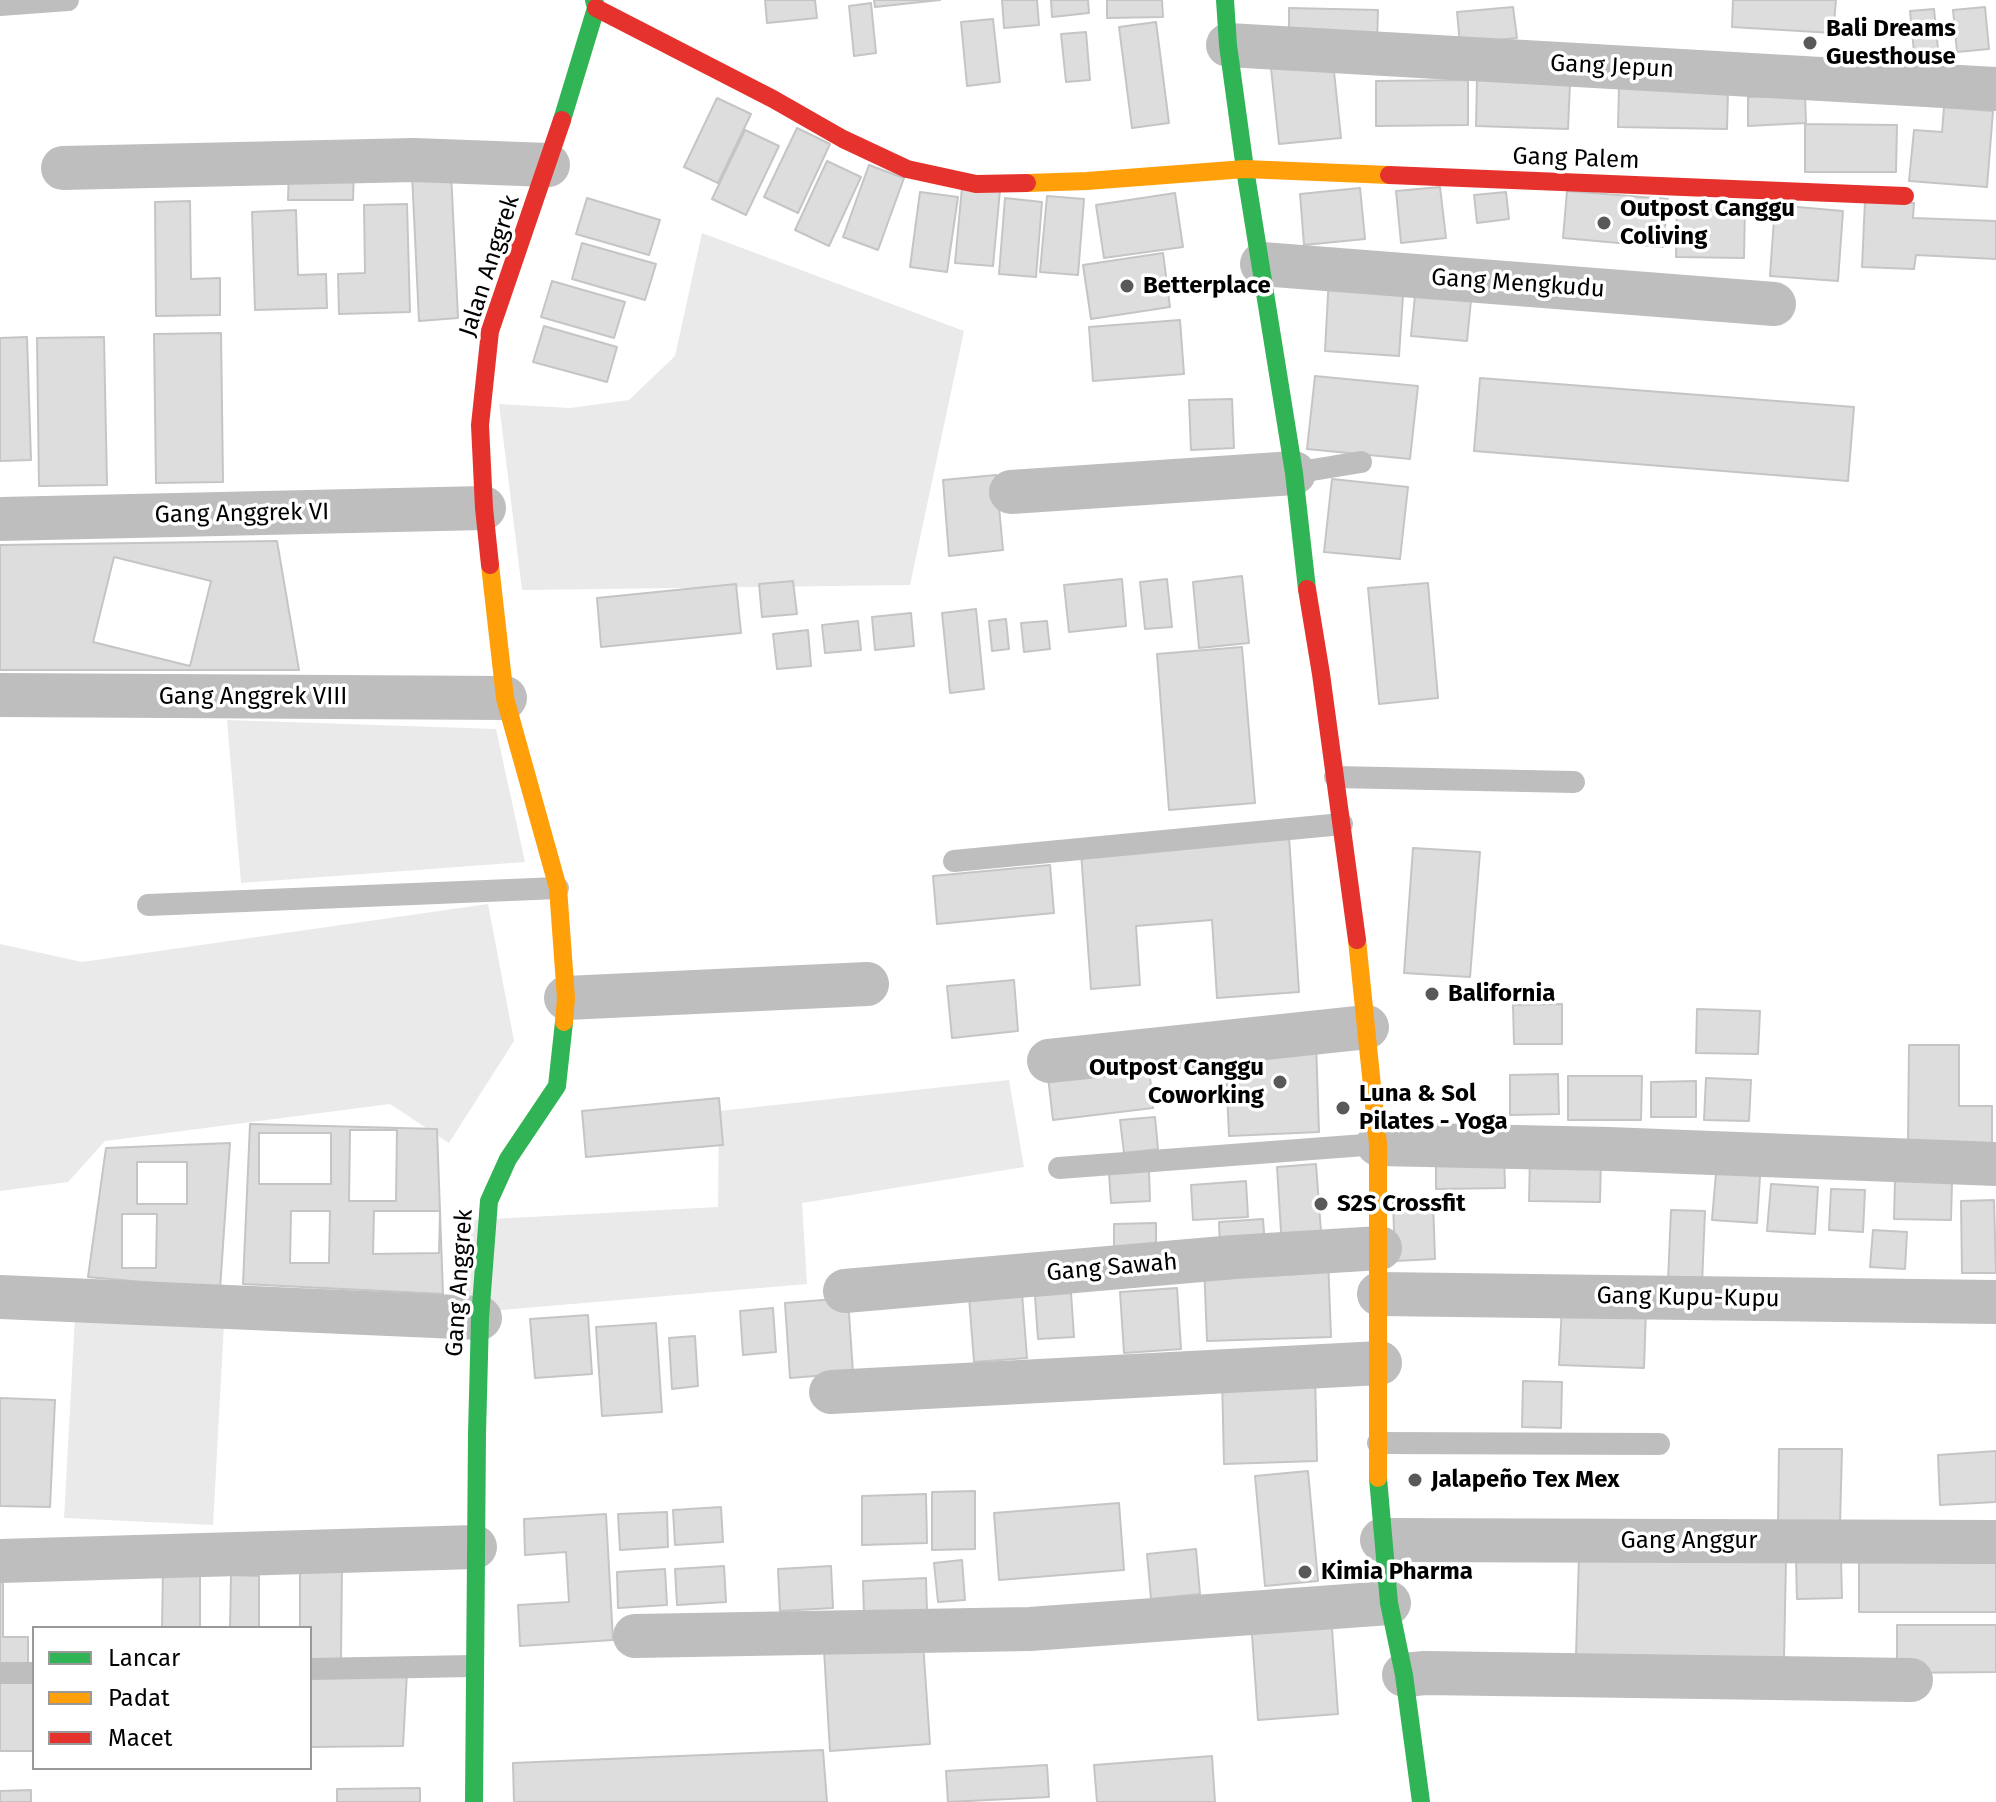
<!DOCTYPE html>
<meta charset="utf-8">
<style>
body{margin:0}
#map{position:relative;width:1996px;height:1802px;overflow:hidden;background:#fff;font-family:"Fira Sans",sans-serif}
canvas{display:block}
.legend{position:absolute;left:32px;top:1626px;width:280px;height:144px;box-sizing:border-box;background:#fff;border:2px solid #999;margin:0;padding:10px 14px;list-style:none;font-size:24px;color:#000}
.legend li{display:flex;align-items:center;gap:16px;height:40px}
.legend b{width:40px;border:2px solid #999}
</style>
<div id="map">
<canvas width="1996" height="1802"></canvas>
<ul class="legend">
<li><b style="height:10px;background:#30b455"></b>Lancar</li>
<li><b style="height:10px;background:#ff9f0a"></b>Padat</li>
<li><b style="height:10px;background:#e5322d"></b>Macet</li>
</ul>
</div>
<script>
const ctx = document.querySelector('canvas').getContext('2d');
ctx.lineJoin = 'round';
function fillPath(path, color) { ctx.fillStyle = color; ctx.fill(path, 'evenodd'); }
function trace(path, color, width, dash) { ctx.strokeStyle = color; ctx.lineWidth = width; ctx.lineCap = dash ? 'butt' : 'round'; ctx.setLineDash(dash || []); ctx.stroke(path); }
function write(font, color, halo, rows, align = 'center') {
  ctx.font = font + ' "Fira Sans",sans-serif'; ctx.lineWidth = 7; ctx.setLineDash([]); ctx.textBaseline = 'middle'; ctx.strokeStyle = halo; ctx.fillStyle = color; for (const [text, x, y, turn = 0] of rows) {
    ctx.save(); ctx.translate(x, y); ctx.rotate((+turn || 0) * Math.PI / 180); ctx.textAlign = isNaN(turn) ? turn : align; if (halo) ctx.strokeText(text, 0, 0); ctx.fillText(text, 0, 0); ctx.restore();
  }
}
fillPath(new Path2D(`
 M 702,233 L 964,331 L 910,585 L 522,590 L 499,404 L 570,408 L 629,400 L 675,356 Z
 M 227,720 L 496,729 L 525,862 L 241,883 Z
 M 488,904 L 514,1041 L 449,1143 L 390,1104 L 105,1141 L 68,1182 L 0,1191 L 0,944 L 82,962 Z
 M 1009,1080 L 1024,1167 L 802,1203 L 807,1284 L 466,1313 L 455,1221 L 718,1207 L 719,1111 Z
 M 75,1317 L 224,1324 L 213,1525 L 64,1518 Z`), '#eaeaea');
const building = new Path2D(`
 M 765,0 L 815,0 L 817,18 L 767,23 Z
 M 874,0 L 940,0 L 875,7 Z
 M 1002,0 L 1037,0 L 1039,25 L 1004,28 Z
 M 1051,0 L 1088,0 L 1089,13 L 1052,17 Z
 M 1107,0 L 1162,0 L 1163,17 L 1107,18 Z
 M 1733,0 L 1836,0 L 1833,33 L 1732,27 Z
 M 871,3 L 876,53 L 854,56 L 849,6 Z
 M 1513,7 L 1517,38 L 1460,44 L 1457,12 Z
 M 1985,7 L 1989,49 L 1957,52 L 1953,10 Z
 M 1289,8 L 1378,10 L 1377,43 L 1289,41 Z
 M 1934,9 L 1938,49 L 1914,52 L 1910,11 Z
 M 993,19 L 1000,82 L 967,86 L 961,22 Z
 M 1156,22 L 1169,123 L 1132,128 L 1119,27 Z
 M 1086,32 L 1090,80 L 1066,82 L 1061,34 Z
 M 1333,62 L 1341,138 L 1279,144 L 1271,68 Z
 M 1477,79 L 1570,83 L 1568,129 L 1476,126 Z
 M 1468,80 L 1468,125 L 1376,126 L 1376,81 Z
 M 1619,87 L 1728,90 L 1727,129 L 1618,127 Z
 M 1805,95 L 1806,123 L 1748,126 L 1748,97 Z
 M 717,98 L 751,114 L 718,183 L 684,167 Z
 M 1944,107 L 1993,111 L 1987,187 L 1909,181 L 1914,130 L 1942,132 Z
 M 1805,124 L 1897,125 L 1896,172 L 1805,172 Z
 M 797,128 L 830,144 L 798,213 L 764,197 Z
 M 745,130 L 779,146 L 746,215 L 712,199 Z
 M 827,161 L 861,177 L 829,246 L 795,230 Z
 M 869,165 L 904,178 L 878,250 L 843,237 Z
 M 289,168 L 354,170 L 353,200 L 288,200 Z
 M 451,172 L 458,318 L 419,321 L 412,174 Z
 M 962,187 L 1000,190 L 993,266 L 955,263 Z
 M 1440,187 L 1446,238 L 1401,243 L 1396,191 Z
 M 1360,188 L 1365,239 L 1304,245 L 1300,194 Z
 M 1567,191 L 1668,199 L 1663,247 L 1563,238 Z
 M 920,192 L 958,197 L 947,272 L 910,267 Z
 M 1506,192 L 1509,219 L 1477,223 L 1474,195 Z
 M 1175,193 L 1183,247 L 1104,258 L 1096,205 Z
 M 1047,196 L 1084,199 L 1078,275 L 1040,272 Z
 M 587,198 L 660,220 L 649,255 L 576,234 Z
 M 1005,198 L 1042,202 L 1036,277 L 999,274 Z
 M 190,201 L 191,279 L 220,278 L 220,315 L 156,316 L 155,202 Z
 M 1865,201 L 1914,203 L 1913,218 L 1996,221 L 1996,259 L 1916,255 L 1914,269 L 1862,267 Z
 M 407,204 L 410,312 L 339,314 L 338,274 L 365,273 L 364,205 Z
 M 1677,204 L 1745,206 L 1744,258 L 1676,257 Z
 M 1775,205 L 1843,211 L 1838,281 L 1770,276 Z
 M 296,210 L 298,275 L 326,274 L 327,308 L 255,310 L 252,212 Z
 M 582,243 L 656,264 L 645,300 L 572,279 Z
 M 1163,253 L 1170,307 L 1091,319 L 1083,265 Z
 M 1329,276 L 1404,280 L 1399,356 L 1325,351 Z
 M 552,281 L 625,302 L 614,338 L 541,317 Z
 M 1416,285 L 1472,290 L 1467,341 L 1411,336 Z
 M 1180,320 L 1184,374 L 1093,381 L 1089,327 Z
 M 544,326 L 617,347 L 607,382 L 533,362 Z
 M 221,333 L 223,482 L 156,483 L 154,334 Z
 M 27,337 L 31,460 L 0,461 L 0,338 Z
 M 104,337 L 107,485 L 39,486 L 37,338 Z
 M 1315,376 L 1418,386 L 1410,459 L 1307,449 Z
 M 1480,378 L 1854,407 L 1848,481 L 1474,451 Z
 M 1232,399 L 1234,448 L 1191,450 L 1189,400 Z
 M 996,475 L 1003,550 L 949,556 L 943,480 Z
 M 1332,479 L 1408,487 L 1400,559 L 1324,552 Z
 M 277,541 L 299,670 L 0,670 L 0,545 Z
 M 114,557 L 211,581 L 190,666 L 93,642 Z
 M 1242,576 L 1249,643 L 1199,648 L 1193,582 Z
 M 1122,579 L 1126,626 L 1069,632 L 1064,585 Z
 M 1167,579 L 1172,627 L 1145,629 L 1140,582 Z
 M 793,581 L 797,614 L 762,617 L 759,584 Z
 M 1428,583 L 1438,698 L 1379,704 L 1368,588 Z
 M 736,584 L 741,633 L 601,647 L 597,598 Z
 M 976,609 L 984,689 L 950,693 L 942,613 Z
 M 911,613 L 914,646 L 875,650 L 872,617 Z
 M 1006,619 L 1009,649 L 992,651 L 989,621 Z
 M 858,621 L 861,650 L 825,653 L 822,625 Z
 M 1047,621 L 1050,649 L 1024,652 L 1021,623 Z
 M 808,630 L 811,666 L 777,669 L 773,634 Z
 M 1242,647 L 1255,803 L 1169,810 L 1157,654 Z
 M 1289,836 L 1299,992 L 1217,998 L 1212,920 L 1136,926 L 1140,985 L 1091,989 L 1081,852 Z
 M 1413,848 L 1480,852 L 1470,977 L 1404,973 Z
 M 1050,865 L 1054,913 L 937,924 L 933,876 Z
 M 1014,980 L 1018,1031 L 952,1038 L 947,986 Z
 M 1562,1004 L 1562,1044 L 1514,1044 L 1513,1005 Z
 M 1697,1009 L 1760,1011 L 1758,1054 L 1696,1053 Z
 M 1316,1042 L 1319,1132 L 1229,1136 L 1225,1047 Z
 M 1909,1045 L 1959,1045 L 1959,1106 L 1992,1106 L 1992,1144 L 1908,1144 Z
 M 1149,1066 L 1153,1108 L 1053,1120 L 1048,1077 Z
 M 1558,1074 L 1559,1114 L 1510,1115 L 1510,1075 Z
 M 1568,1076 L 1642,1076 L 1641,1120 L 1568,1120 Z
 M 1706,1078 L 1751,1080 L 1749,1121 L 1704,1120 Z
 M 1696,1081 L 1696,1117 L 1651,1117 L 1651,1082 Z
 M 719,1098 L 723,1145 L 586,1157 L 582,1111 Z
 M 1155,1117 L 1158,1149 L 1124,1153 L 1120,1120 Z
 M 250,1124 L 437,1129 L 443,1294 L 243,1284 Z
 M 350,1130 L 397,1130 L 396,1201 L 349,1201 Z
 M 259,1133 L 331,1133 L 331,1184 L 259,1184 Z
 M 230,1143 L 220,1289 L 88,1277 L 106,1148 Z
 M 1504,1151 L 1505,1188 L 1436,1189 L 1436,1152 Z
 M 1530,1156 L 1601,1157 L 1600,1202 L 1529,1201 Z
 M 137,1162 L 187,1162 L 187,1204 L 137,1204 Z
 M 1316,1164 L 1322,1245 L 1282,1248 L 1277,1167 Z
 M 1149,1170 L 1150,1201 L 1111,1203 L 1109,1173 Z
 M 1716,1173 L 1760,1176 L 1757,1223 L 1712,1220 Z
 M 1895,1180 L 1952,1181 L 1951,1220 L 1894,1219 Z
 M 1246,1181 L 1248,1217 L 1193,1220 L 1191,1185 Z
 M 1771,1184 L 1818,1187 L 1815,1234 L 1767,1231 Z
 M 1831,1189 L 1865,1190 L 1863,1232 L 1829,1230 Z
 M 1433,1200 L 1435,1259 L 1395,1261 L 1393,1202 Z
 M 1994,1200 L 1996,1273 L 1962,1273 L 1961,1201 Z
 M 1671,1210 L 1705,1211 L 1702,1284 L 1668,1282 Z
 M 291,1211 L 330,1211 L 329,1263 L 290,1263 Z
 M 374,1211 L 440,1211 L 439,1253 L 373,1254 Z
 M 122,1214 L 157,1214 L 156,1268 L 122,1268 Z
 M 1263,1219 L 1265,1245 L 1220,1248 L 1219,1222 Z
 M 1156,1223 L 1156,1249 L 1114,1250 L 1114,1224 Z
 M 1873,1230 L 1907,1232 L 1905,1269 L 1870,1267 Z
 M 1328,1258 L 1331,1337 L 1207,1341 L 1204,1263 Z
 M 1177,1288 L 1181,1349 L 1124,1353 L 1120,1292 Z
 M 1022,1293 L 1027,1358 L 974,1362 L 969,1297 Z
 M 1071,1293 L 1074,1337 L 1038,1339 L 1035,1296 Z
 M 848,1298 L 853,1373 L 790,1378 L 785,1303 Z
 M 1562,1305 L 1646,1309 L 1644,1368 L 1559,1365 Z
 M 773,1308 L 776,1352 L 743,1355 L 740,1311 Z
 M 588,1315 L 592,1374 L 535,1378 L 530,1319 Z
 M 656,1323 L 662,1412 L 602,1416 L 596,1327 Z
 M 695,1336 L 698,1386 L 672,1389 L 669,1338 Z
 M 1315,1373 L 1317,1461 L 1224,1464 L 1222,1376 Z
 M 1523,1381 L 1562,1382 L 1561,1428 L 1522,1427 Z
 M 0,1398 L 55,1400 L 50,1507 L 0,1506 Z
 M 1779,1449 L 1842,1449 L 1840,1525 L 1778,1525 Z
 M 1996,1451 L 1996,1502 L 1940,1505 L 1938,1455 Z
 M 1308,1471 L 1318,1581 L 1265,1586 L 1255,1476 Z
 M 975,1491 L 975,1549 L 932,1550 L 932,1492 Z
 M 926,1494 L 927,1543 L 862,1545 L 862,1496 Z
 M 1119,1503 L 1124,1570 L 999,1580 L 994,1513 Z
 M 721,1507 L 723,1542 L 675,1545 L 673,1510 Z
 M 667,1512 L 668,1547 L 620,1550 L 618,1514 Z
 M 606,1514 L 613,1640 L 520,1646 L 518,1605 L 569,1602 L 566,1552 L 525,1555 L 524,1519 Z
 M 1196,1549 L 1200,1594 L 1151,1599 L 1147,1554 Z
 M 1859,1555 L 1996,1555 L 1996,1612 L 1859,1612 Z
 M 1579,1556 L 1786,1558 L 1784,1659 L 1576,1656 Z
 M 1841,1559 L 1842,1598 L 1797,1599 L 1796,1560 Z
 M 962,1560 L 965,1600 L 938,1602 L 934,1563 Z
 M 342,1562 L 341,1659 L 310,1659 L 310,1628 L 300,1628 L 300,1563 Z
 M 724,1566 L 726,1602 L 677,1605 L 675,1569 Z
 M 831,1566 L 833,1608 L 780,1611 L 778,1569 Z
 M 163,1568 L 200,1568 L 200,1628 L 162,1628 Z
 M 665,1569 L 667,1605 L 618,1608 L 617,1572 Z
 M 0,1573 L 3,1573 L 3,1637 L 28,1637 L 28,1670 L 0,1670 Z
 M 231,1575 L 259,1576 L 259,1628 L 230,1628 Z
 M 926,1578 L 927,1612 L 864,1615 L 863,1581 Z
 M 1331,1614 L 1338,1714 L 1258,1720 L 1251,1620 Z
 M 1897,1625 L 1996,1625 L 1996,1672 L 1897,1673 Z
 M 923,1643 L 930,1744 L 830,1751 L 824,1650 Z
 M 407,1672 L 403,1746 L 310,1747 L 310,1675 Z
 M 0,1681 L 34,1682 L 34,1751 L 0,1751 Z
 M 823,1750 L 827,1802 L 514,1802 L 513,1763 Z
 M 1212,1756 L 1215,1802 L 1097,1802 L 1094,1765 Z
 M 1047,1765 L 1049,1797 L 948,1802 L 946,1771 Z
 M 420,1788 L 420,1802 L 337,1802 L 337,1789 Z
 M 31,1790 L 31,1802 L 0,1802 L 0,1791 Z`);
fillPath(building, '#ddd');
trace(building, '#c5c5c5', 2);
trace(new Path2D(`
 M 0,5 L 68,0
 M 1294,473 L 1361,462
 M 1335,777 L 1574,782
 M 954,861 L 1342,824
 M 148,905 L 558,888
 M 1059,1168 L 1378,1144
 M 1378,1443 L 1659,1444
 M 310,1669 L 473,1666
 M 0,1673 L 34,1673`), '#bebebe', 22);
trace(new Path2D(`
 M 1228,45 L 1996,89
 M 63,168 L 414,160 L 548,165
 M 1262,264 L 1774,304
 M 1011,492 L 1294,473
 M 0,519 L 484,508
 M 0,695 L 505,698
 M 566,998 L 867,984
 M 1049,1061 L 1367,1027
 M 1378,1144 L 1609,1149 L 1996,1164
 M 845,1291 L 1235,1257 L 1380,1248
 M 1379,1294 L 1996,1302
 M 0,1297 L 480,1318
 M 831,1392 L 1380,1363
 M 1382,1540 L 1996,1542
 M 0,1561 L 475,1547
 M 635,1636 L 1030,1629 L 1389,1603
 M 1404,1675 L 1425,1673 L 1911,1680`), '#bebebe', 44);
trace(new Path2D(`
 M 1225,0 L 1228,45 L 1245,169 L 1294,473 L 1307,589
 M 562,120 L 596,8 L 594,0
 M 1378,1478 L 1389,1603 L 1404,1675 L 1421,1802
 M 474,1802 L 477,1434 L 480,1318 L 489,1201 L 508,1159 L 557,1086 L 564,1022`), '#30b455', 18);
trace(new Path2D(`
 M 1027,183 L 1087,181 L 1245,169 L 1389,175
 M 490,565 L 505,698 L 558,888 L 566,998 L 564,1022
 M 1357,940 L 1378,1144 L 1378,1478`), '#ff9f0a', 18);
trace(new Path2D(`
 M 596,8 L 773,99 L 843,139 L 907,169 L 976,184 L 1027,183
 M 1389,175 L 1905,196
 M 490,565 L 484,508 L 480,425 L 490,331 L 562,120
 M 1307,589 L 1321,674 L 1357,940`), '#e5322d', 18);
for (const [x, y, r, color] of [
 [1810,43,8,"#595959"],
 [1604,223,8,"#595959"],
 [1127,286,8,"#595959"],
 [1432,994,8,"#595959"],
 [1280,1082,8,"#595959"],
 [1343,1108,8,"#595959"],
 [1321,1204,8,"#595959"],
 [1415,1480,8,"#595959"],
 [1305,1572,8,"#595959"]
]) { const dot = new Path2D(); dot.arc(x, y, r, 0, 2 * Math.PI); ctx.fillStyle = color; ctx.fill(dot); trace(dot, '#fff', 3); }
write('bold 24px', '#000', '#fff', [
 ["Bali Dreams",1826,29],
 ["Guesthouse",1826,57],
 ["Outpost Canggu",1620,209],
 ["Coliving",1620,237],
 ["Betterplace",1143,286],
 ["Balifornia",1448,994],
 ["Outpost Canggu",1264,1068,"right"],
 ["Coworking",1264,1096,"right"],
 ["Luna & Sol",1359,1094],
 ["Pilates - Yoga",1359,1122],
 ["S2S Crossfit",1337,1204],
 ["Jalapeño Tex Mex",1431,1480],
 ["Kimia Pharma",1321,1572]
], 'left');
write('24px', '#000', '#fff', [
 ["Gang Jepun",1612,67,3],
 ["Gang Palem",1576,159,2],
 ["Jalan Anggrek",490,266,-72],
 ["Gang Mengkudu",1518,284,4],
 ["Gang Anggrek VI",242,514,-1],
 ["Gang Anggrek VIII",253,697],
 ["Gang Sawah",1112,1268,-5],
 ["Gang Anggrek",460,1283,-86],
 ["Gang Kupu-Kupu",1688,1298,1],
 ["Gang Anggur",1689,1541]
]);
</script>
